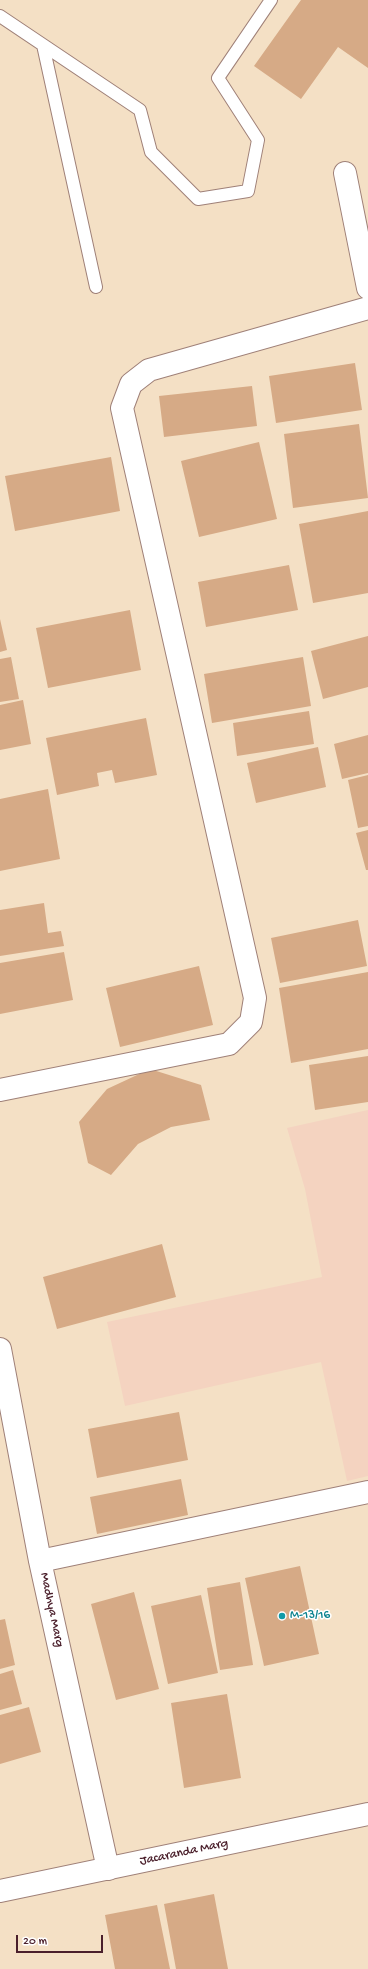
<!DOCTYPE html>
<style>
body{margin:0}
#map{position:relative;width:368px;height:1969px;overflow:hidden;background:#f4e0c5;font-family:"Gochi Hand",sans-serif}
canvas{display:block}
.scale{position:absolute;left:16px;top:1935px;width:87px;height:18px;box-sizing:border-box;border:2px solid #4a1f2b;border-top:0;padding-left:5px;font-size:12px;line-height:14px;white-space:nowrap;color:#4a1f2b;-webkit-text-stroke:3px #fff;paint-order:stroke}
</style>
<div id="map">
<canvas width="368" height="1969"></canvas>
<div class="scale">20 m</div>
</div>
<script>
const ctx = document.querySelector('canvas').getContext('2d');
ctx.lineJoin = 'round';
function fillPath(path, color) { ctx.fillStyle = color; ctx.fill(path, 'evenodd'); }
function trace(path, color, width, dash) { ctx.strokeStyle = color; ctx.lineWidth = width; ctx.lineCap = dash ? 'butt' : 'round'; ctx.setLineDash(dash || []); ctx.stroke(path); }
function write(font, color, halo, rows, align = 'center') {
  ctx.font = font + ' "Gochi Hand",sans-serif'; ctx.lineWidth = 3; ctx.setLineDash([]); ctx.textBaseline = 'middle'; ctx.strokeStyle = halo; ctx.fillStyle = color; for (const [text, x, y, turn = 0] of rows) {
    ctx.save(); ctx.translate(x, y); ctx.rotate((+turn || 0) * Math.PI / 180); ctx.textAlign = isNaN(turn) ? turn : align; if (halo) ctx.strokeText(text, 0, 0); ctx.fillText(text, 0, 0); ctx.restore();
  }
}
fillPath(new Path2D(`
 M 368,1110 L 368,1476 L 347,1481 L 321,1362 L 125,1406 L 107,1322 L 322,1277 L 305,1189 L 287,1128 Z`), '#f4d3c0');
fillPath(new Path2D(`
 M 301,0 L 368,0 L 368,68 L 338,47 L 301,99 L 254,66 Z
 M 355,363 L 362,410 L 276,423 L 269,376 Z
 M 252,386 L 257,426 L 164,437 L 159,396 Z
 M 359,424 L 368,498 L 293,508 L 284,434 Z
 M 259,442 L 277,519 L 199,537 L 181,461 Z
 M 111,457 L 120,511 L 15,531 L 5,476 Z
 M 368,511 L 368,593 L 313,603 L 299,524 Z
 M 289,565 L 298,610 L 206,627 L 198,582 Z
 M 130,610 L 141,670 L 48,688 L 36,628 Z
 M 0,619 L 7,650 L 0,652 Z
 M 368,636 L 368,687 L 323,699 L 311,651 Z
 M 11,657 L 19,699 L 0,702 L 0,659 Z
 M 303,657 L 311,706 L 212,723 L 204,674 Z
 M 23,700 L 31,744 L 0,750 L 0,705 Z
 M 309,711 L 314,744 L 237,756 L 233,723 Z
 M 146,718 L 157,775 L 115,783 L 112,770 L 97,773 L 99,786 L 57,795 L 46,738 Z
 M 368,735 L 368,773 L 342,779 L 334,744 Z
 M 318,747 L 326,787 L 256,803 L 247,763 Z
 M 368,775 L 368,826 L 358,828 L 348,780 Z
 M 48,789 L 60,859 L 0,871 L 0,799 Z
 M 368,830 L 368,870 L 366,870 L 356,833 Z
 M 44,903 L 48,933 L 61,931 L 64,946 L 0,956 L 0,910 Z
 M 358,920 L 367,966 L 280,983 L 271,938 Z
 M 64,952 L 73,1000 L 0,1014 L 0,963 Z
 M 199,966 L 213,1025 L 120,1047 L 106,988 Z
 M 368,972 L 368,1049 L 291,1063 L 279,988 Z
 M 368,1056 L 368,1102 L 315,1110 L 309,1065 Z
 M 150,1069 L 201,1085 L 210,1120 L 171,1127 L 138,1144 L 111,1175 L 88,1163 L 79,1122 L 107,1089 Z
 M 162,1244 L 176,1297 L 57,1329 L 43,1277 Z
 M 179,1412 L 188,1460 L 97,1478 L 88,1429 Z
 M 181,1479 L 188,1515 L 97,1534 L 90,1497 Z
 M 300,1566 L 319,1654 L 264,1666 L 245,1578 Z
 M 240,1582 L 253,1665 L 220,1670 L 207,1588 Z
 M 134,1592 L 159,1689 L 116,1700 L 91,1604 Z
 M 201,1595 L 218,1673 L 168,1684 L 151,1606 Z
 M 5,1619 L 15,1665 L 0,1669 L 0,1620 Z
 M 13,1670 L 22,1704 L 0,1710 L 0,1674 Z
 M 227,1694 L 241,1778 L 184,1788 L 171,1703 Z
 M 29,1707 L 41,1752 L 0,1764 L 0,1715 Z
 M 214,1894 L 228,1969 L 176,1969 L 164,1904 Z
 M 157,1905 L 170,1969 L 115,1969 L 105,1915 Z`), '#d6aa86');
const service = new Path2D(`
 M 0,16 L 140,110 L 151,152 L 198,199 L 248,191 L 258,140 L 218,78 L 271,0
 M 43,45 L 96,287`);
const minor = new Path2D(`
 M 345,173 L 368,288
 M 0,1090 L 229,1044 L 251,1022 L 255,998 L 122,408 L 131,384 L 149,370 L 368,308
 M 0,1349 L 40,1561 L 108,1869
 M 40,1561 L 368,1492`);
const tertiary = new Path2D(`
 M 0,1891 L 368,1814`);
trace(service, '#9f8078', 14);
trace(minor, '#9f8078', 24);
trace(tertiary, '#9f8078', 24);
trace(service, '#fff', 12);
trace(minor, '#fff', 22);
trace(tertiary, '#fff', 22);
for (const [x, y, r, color] of [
 [282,1616,4,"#0f9aa8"]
]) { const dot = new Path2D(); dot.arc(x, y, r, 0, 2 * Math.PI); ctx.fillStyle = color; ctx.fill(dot); trace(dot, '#fff', 1.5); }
write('13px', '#4a1f2b', '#fff', [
 ["Madhya Marg",51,1610,78],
 ["Jacaranda Marg",184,1853,-12]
]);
write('13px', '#0d838f', '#fff', [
 ["M-13/16",290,1616]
], 'left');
</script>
